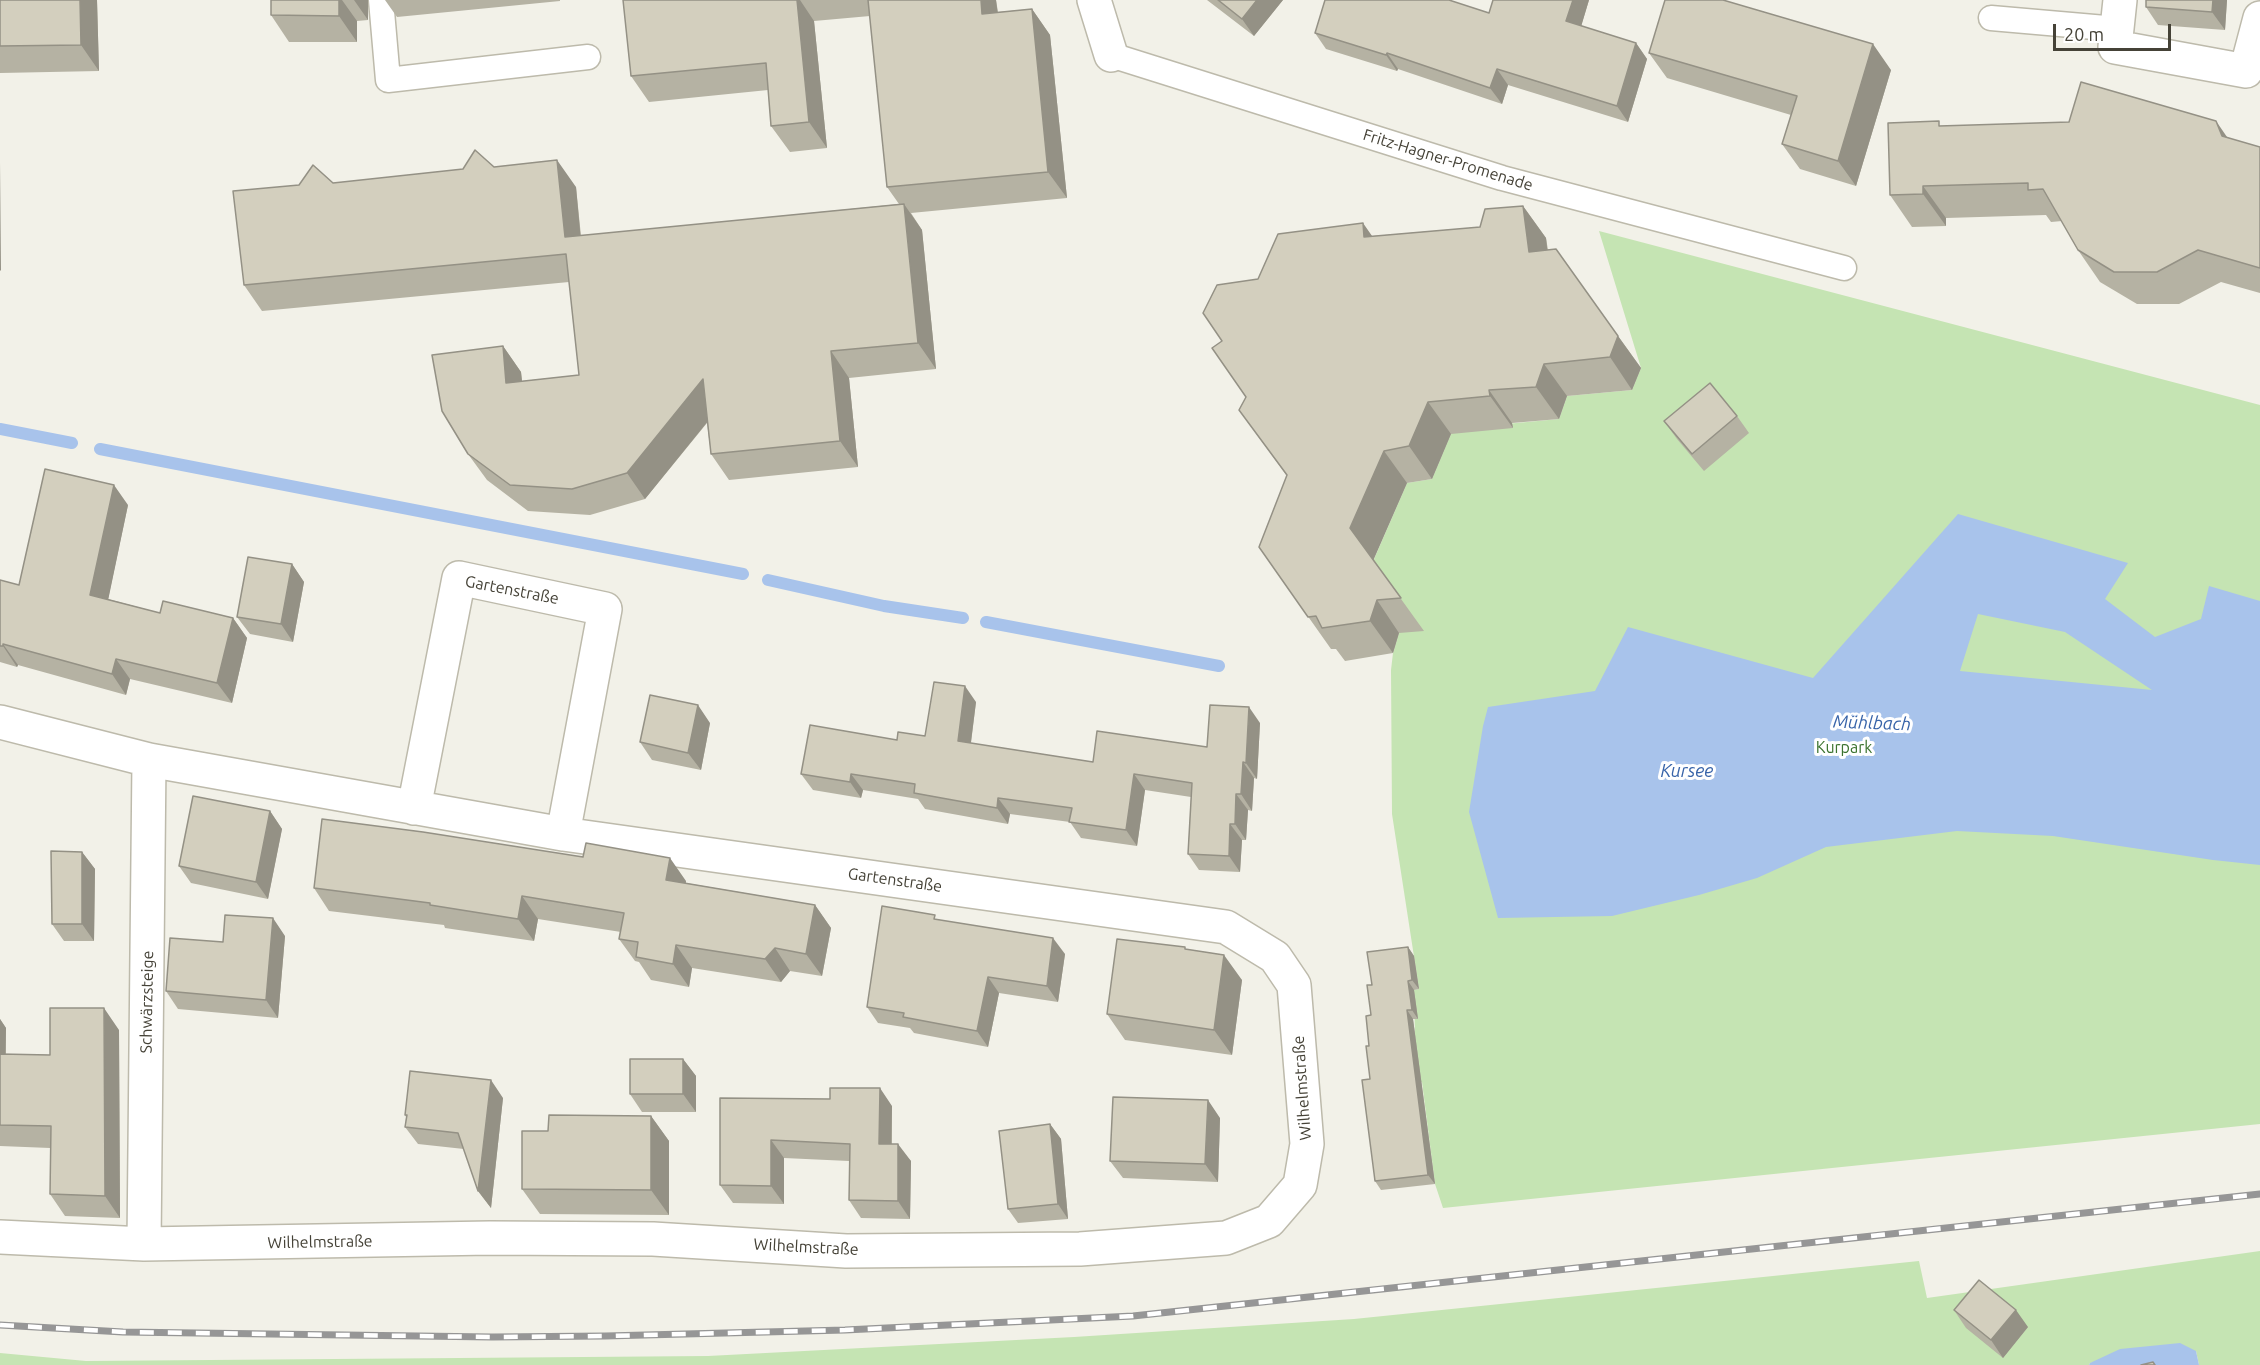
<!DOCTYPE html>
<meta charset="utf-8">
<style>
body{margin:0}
#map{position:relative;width:2260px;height:1365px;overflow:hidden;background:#f2f1e8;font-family:Ubuntu,sans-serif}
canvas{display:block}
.scale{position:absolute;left:2053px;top:24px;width:118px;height:27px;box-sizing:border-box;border:3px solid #454237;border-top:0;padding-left:8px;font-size:18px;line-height:21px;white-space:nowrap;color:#454237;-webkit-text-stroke:4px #fff;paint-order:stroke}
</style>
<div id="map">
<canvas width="2260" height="1365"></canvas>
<div class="scale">20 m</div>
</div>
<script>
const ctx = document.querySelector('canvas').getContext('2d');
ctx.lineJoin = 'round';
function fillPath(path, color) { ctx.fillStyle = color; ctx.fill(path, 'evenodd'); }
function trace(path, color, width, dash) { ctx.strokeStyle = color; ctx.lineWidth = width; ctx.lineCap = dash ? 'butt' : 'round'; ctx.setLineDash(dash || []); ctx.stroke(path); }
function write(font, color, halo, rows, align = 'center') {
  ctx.font = font + ' Ubuntu,sans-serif'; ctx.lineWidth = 6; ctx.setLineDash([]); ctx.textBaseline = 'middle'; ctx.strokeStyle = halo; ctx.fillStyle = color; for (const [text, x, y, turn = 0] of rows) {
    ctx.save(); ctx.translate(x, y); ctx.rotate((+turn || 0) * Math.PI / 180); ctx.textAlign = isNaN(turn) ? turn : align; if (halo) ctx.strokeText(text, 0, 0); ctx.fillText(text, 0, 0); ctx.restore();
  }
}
fillPath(new Path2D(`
 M 1599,231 L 2260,405 L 2260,1124 L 1443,1208 L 1435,1184 L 1422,1082 L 1416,1083 L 1414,990 L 1419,989 L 1392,814 L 1391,670 L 1393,653 L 1399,633 L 1371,566 L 1407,483 L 1432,479 L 1453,429 L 1559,419 L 1567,396 L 1632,390 L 1641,368 Z
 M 2260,1251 L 2260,1365 L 2199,1365 L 2196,1351 L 2090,1363 L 2089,1365 L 0,1365 L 0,1353 L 86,1361 L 708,1356 L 1074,1337 L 1354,1319 L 1919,1261 L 1927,1298 Z`), '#c5e4b3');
fillPath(new Path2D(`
 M 1958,514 L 2128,563 L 2105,599 L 2155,637 L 2201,619 L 2209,586 L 2260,601 L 2260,865 L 2213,860 L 2053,836 L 1957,831 L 1826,847 L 1757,878 L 1699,895 L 1612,916 L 1498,918 L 1469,812 L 1483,726 L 1488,707 L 1595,691 L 1628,627 L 1813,678 ZM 1978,614 L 2065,632 L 2152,690 L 1960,671 Z
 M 2180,1343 L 2196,1351 L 2199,1365 L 2089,1365 L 2090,1363 L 2120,1349 Z`), '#a8c3eb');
trace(new Path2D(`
 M 0,429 L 72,443
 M 100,449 L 743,574
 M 768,580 L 884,606 L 963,618
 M 986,622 L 1219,666`), '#a8c3eb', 12);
const lane = new Path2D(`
 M 381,0 L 388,80 L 588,57
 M 1991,18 L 2117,29
 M 1111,55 L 1502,178 L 1844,268`);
const street = new Path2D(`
 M 1094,0 L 1111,55
 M 2120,0 L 2115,47 L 2246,71 L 2260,18
 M 0,722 L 149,760 L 563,834 L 1226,927 L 1275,957 L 1294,985 L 1307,1144 L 1300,1185 L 1269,1221 L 1226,1238 L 1080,1249 L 846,1251 L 653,1239 L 490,1238 L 144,1244 L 0,1237
 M 414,808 L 459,578 L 605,609 L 563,834
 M 144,1244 L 149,760`);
trace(lane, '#bdbaab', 27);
trace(street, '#bdbaab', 36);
trace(lane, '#fff', 24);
trace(street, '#fff', 33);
const rail = new Path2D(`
 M 0,1325 L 123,1332 L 492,1337 L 605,1336 L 845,1330 L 1133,1316 L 2260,1194`);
trace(rail, '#969696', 7);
trace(rail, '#fff', 4.5, [14]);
fillPath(new Path2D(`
 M 0,0 L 97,0 L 99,71 L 0,73 Z
 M 271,0 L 368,0 L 368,20 L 357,21 L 357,42 L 289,42 L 271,15 Z
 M 385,0 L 560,0 L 560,1 L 397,17 Z
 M 623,0 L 996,0 L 998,12 L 1032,9 L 1050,35 L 1067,198 L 911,213 L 922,230 L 936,369 L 849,378 L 858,467 L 729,480 L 711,454 L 707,423 L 645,499 L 590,515 L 528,511 L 487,480 L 468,454 L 503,346 L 521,372 L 522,381 L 579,375 L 569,282 L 262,311 L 244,285 L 333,183 L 494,167 L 576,187 L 581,236 L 899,204 L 887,187 L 870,16 L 814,21 L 827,148 L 790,152 L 771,126 L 768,90 L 649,102 L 631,76 Z
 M 1207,0 L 1283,0 L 1254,36 Z
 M 1493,0 L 1589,0 L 1581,26 L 1636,43 L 1647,59 L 1628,122 L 1508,85 L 1502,104 L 1398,69 L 1397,71 L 1326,49 L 1315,33 L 1489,13 Z
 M 2227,0 L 2225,30 L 2158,25 L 2146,7 Z
 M 1649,53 L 1891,70 L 1856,186 L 1800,169 L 1782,144 L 1791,115 L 1667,78 Z
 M 1942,126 L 2228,138 L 2260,147 L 2260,293 L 2221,282 L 2179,304 L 2137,304 L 2100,282 L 2078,250 L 2062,221 L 2051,222 L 2046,215 L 1946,218 L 1946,226 L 1912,227 L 1890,195 Z
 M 1523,206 L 1546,238 L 1548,250 L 1618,336 L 1641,368 L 1632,390 L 1567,396 L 1559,419 L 1512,423 L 1513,428 L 1451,434 L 1432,479 L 1407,483 L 1373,560 L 1424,631 L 1399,633 L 1393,653 L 1345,661 L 1336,649 L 1331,649 L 1259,547 L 1287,476 L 1239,410 L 1246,397 L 1222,341 L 1258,279 L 1373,236 L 1480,227 Z
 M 1737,416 L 1749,433 L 1704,471 L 1677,439 L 1664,421 Z
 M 128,505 L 108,599 L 160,613 L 233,618 L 247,638 L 232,703 L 130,679 L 126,695 L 18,665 L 17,667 L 0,662 L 0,580 L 19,585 Z
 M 292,564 L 304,582 L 293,642 L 250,634 L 237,617 Z
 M 976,702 L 971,743 L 1093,762 L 1207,747 L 1260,723 L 1257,779 L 1254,778 L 1252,811 L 1248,810 L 1246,840 L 1242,840 L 1240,872 L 1199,870 L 1188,854 L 1191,797 L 1145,790 L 1137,846 L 1081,838 L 1070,822 L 1010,814 L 1008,824 L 925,809 L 918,799 L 863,790 L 861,798 L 813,790 L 801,774 L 897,740 L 925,736 Z
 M 710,723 L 701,770 L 652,760 L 640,742 Z
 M 270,811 L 282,829 L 268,899 L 191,883 L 179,866 Z
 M 82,852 L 95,869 L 94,941 L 64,941 L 52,924 Z
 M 686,881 L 686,883 L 815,905 L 831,928 L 822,976 L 790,971 L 781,982 L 692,968 L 689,987 L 651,980 L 639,962 L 635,961 L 619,939 L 621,932 L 538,919 L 534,941 L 445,928 L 444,925 L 329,911 L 314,888 Z
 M 938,920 L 1065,954 L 1058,1002 L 999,993 L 988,1047 L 914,1033 L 910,1028 L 878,1023 L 867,1007 Z
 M 285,936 L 278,1018 L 178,1009 L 166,991 L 223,942 Z
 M 1408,947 L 1414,956 L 1419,989 L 1414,990 L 1418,1019 L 1413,1019 L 1435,1184 L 1381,1190 L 1375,1181 L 1370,1079 L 1369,1046 L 1372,985 Z
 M 1187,949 L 1242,980 L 1232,1055 L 1125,1040 L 1107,1014 Z
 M 0,1019 L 6,1028 L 6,1054 L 50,1055 L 119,1030 L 120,1218 L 65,1216 L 50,1194 L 50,1148 L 0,1146 Z
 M 683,1059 L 696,1076 L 696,1112 L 642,1112 L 630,1094 Z
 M 503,1098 L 491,1208 L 478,1191 L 464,1149 L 418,1144 L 405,1127 L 406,1117 L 405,1115 Z
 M 720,1098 L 892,1106 L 892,1144 L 911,1161 L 910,1219 L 861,1218 L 849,1200 L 849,1161 L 784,1158 L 784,1204 L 733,1203 L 720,1185 Z
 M 651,1116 L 669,1141 L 669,1215 L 540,1214 L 522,1189 L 548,1131 Z
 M 1220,1118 L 1218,1182 L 1123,1178 L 1110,1161 Z
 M 1050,1124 L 1061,1139 L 1068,1219 L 1018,1223 L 1008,1209 Z
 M 1954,1310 L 2028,1327 L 2003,1358 L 1966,1328 Z`), '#b5b2a3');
fillPath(new Path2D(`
 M 80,0 L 97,0 L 99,71 L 81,45 Z
 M 339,0 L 342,0 L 357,21 L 357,42 L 339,16 Z
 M 354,0 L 368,0 L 368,20 Z
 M 797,0 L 800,0 L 814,21 L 827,148 L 809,122 Z
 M 981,0 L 996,0 L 1001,40 L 982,14 Z
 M 1257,0 L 1283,0 L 1254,36 L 1242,19 Z
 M 1573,0 L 1589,0 L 1578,37 L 1566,21 Z
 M 2213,0 L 2227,0 L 2225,30 L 2212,12 Z
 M 1032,9 L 1050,35 L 1067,198 L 1048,172 Z
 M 1636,43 L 1647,59 L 1628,122 L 1617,106 Z
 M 1873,44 L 1891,70 L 1856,186 L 1838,161 Z
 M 1387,53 L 1398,69 L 1397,71 L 1386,55 Z
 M 1497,69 L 1508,85 L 1502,104 L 1490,88 Z
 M 2216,121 L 2238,153 L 2222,136 Z
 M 557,160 L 576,187 L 583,263 L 565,237 Z
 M 0,161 L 0,162 L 1,271 L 0,270 Z
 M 1923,186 L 1946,218 L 1946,226 L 1923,194 Z
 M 904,204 L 922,230 L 936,369 L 918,343 Z
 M 1523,206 L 1546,238 L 1551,284 L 1529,252 Z
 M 1363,223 L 1386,256 L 1364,237 Z
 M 1618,336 L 1641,368 L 1632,390 L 1610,357 Z
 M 503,346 L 521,372 L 525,409 L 506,383 Z
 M 831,351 L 849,378 L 858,467 L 840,441 Z
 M 1544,364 L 1567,396 L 1559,419 L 1536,387 Z
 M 703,379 L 721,405 L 645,499 L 627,473 Z
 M 1489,390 L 1512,423 L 1513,428 L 1490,396 Z
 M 1428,402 L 1451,434 L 1432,479 L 1409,446 Z
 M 1384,451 L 1407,483 L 1373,561 L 1350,528 Z
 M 114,485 L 128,505 L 105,615 L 90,595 Z
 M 292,564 L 304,582 L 293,642 L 281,624 Z
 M 1377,600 L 1399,633 L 1393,653 L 1370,621 Z
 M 233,618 L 247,638 L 232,703 L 217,683 Z
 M 3,644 L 18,665 L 17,667 L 3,646 Z
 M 116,659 L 130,679 L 126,695 L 112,674 Z
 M 965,686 L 976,702 L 969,757 L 958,741 Z
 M 698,705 L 710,723 L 701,770 L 688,753 Z
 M 1249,707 L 1260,723 L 1257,779 L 1246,763 Z
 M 1243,762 L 1254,778 L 1252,811 L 1241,794 Z
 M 851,774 L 863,790 L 861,798 L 850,782 Z
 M 1134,774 L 1145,790 L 1137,846 L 1126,830 Z
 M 1236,794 L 1248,810 L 1246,840 L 1235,824 Z
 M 998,798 L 1010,814 L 1008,824 L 997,808 Z
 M 270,811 L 282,829 L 268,899 L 256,882 Z
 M 1230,824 L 1242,840 L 1240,872 L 1229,856 Z
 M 82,852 L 95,869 L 94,941 L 82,924 Z
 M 670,858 L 686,881 L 682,902 L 666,880 Z
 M 522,896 L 538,919 L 534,941 L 518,919 Z
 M 815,905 L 831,928 L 822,976 L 806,954 Z
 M 273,918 L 285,936 L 278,1018 L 266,1000 Z
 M 1053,938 L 1065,954 L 1058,1002 L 1047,986 Z
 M 676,945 L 692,968 L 689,987 L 673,964 Z
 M 1408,947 L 1414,956 L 1419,989 L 1412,980 Z
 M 775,948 L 790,971 L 781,982 L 765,959 Z
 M 1224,955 L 1242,980 L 1232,1055 L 1214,1030 Z
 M 988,977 L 999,993 L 988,1047 L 977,1031 Z
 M 1408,981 L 1414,990 L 1418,1019 L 1412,1010 Z
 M 104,1008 L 119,1030 L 120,1218 L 105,1196 Z
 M 1407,1010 L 1413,1019 L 1435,1184 L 1428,1175 Z
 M 0,1019 L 6,1028 L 5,1075 L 0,1068 Z
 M 683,1059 L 696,1076 L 696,1112 L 683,1094 Z
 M 491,1080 L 503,1098 L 491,1208 L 478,1191 Z
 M 880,1088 L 892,1106 L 891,1161 L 879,1144 Z
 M 1208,1100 L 1220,1118 L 1218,1182 L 1205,1164 Z
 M 651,1116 L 669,1141 L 669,1215 L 651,1190 Z
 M 1050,1124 L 1061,1139 L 1068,1219 L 1058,1204 Z
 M 771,1140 L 784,1158 L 784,1204 L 771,1186 Z
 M 898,1144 L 911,1161 L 910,1219 L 898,1201 Z
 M 2016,1310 L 2028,1327 L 2003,1358 L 1991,1340 Z`), '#949185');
const building = new Path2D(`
 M 0,0 L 80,0 L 81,45 L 0,46 Z
 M 271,0 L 339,0 L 339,16 L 271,15 Z
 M 623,0 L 797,0 L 809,122 L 771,126 L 766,63 L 631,76 Z
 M 868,0 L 981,0 L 982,14 L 1032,9 L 1048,172 L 887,187 Z
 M 1218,0 L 1257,0 L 1242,19 Z
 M 1325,0 L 1449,0 L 1489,13 L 1493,0 L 1573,0 L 1566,21 L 1636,43 L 1617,106 L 1497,69 L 1490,88 L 1387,53 L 1386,55 L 1315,33 Z
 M 1665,0 L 1723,0 L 1873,44 L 1838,161 L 1782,144 L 1797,96 L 1649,53 Z
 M 2146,0 L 2213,0 L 2212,12 L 2146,7 Z
 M 2081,82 L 2216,121 L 2222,136 L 2260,147 L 2260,268 L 2198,250 L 2157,272 L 2114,272 L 2078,250 L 2043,189 L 2028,190 L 2028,183 L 1923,186 L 1923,194 L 1890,195 L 1888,123 L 1939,121 L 1939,126 L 2069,122 Z
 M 475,150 L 494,167 L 557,160 L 565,237 L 904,204 L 918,343 L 831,351 L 840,441 L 711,454 L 703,379 L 627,473 L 572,489 L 510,485 L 468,454 L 442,411 L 432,355 L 503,346 L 506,383 L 579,375 L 566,254 L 244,285 L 233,191 L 299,185 L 313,165 L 333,183 L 463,169 Z
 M 1523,206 L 1529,252 L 1556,249 L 1618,336 L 1610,357 L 1544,364 L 1536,387 L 1489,390 L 1490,396 L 1428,402 L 1409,446 L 1384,451 L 1350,528 L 1401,598 L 1377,600 L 1370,621 L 1322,628 L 1316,616 L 1308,617 L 1259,547 L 1287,475 L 1239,410 L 1246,397 L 1212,348 L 1222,341 L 1203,313 L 1217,285 L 1258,279 L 1278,234 L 1363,223 L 1364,237 L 1480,227 L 1485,209 Z
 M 1710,383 L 1737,416 L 1692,454 L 1664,421 Z
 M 45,469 L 114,485 L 90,595 L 160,613 L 163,601 L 233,618 L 217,683 L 116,659 L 112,674 L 3,644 L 3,646 L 0,646 L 0,580 L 19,585 Z
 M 248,557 L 292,564 L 281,624 L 237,617 Z
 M 934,682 L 965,686 L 958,741 L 1093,762 L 1097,731 L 1207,747 L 1210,705 L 1249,707 L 1246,763 L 1243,762 L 1241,794 L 1236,794 L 1235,824 L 1230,824 L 1229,856 L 1188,854 L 1192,783 L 1134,774 L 1126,830 L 1069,822 L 1072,808 L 998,798 L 997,808 L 914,793 L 915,784 L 851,774 L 850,782 L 801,774 L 810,725 L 897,740 L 898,732 L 925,736 Z
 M 650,695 L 698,705 L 688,753 L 640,742 Z
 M 193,796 L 270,811 L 256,882 L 179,866 Z
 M 322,819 L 423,832 L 583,857 L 586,843 L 670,858 L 666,880 L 815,905 L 806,954 L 775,948 L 765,959 L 676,945 L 673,964 L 636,957 L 638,942 L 619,939 L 624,913 L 522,896 L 518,919 L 430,905 L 430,903 L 314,888 Z
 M 51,851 L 82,852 L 82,924 L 52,924 Z
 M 882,906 L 935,915 L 934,919 L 1053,938 L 1047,986 L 988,977 L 977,1031 L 903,1017 L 904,1013 L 867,1007 Z
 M 225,915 L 273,918 L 266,1000 L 166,991 L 170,938 L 223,942 Z
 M 1117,939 L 1185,947 L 1185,949 L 1224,955 L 1214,1030 L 1107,1014 Z
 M 1408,947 L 1412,980 L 1408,981 L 1412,1010 L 1407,1010 L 1428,1175 L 1375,1181 L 1362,1080 L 1370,1079 L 1366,1046 L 1369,1046 L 1366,1016 L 1371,1015 L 1367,985 L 1372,985 L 1367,952 Z
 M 50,1008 L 104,1008 L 105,1196 L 50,1194 L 51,1126 L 0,1125 L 0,1054 L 50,1055 Z
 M 630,1059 L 683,1059 L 683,1094 L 630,1094 Z
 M 410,1071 L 491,1080 L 478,1191 L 458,1133 L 405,1127 L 407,1115 L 405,1115 Z
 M 830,1088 L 880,1088 L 879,1144 L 898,1144 L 898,1201 L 849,1200 L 850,1144 L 771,1140 L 771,1186 L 720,1185 L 720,1098 L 830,1099 Z
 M 1113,1097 L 1208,1100 L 1205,1164 L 1110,1161 Z
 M 549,1115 L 651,1116 L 651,1190 L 522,1189 L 522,1131 L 548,1131 Z
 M 1050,1124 L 1058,1204 L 1008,1209 L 999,1131 Z
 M 1979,1280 L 2016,1310 L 1991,1340 L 1954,1310 Z
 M 2153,1362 L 2155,1365 L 2141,1365 Z`);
fillPath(building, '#d3cfbe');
trace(building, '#949185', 1.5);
write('16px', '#454237', '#fff', [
 ["Fritz-Hagner-Promenade",1448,160,17],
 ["Gartenstraße",512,590,11],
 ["Gartenstraße",895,880,8],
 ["Schwärzsteige",147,1002,-89],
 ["Wilhelmstraße",1302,1088,-94],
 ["Wilhelmstraße",320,1242,-1],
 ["Wilhelmstraße",806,1247,3]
]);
write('16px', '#3b732e', '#fff', [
 ["Kurpark",1844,748]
]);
write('italic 18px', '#3864a9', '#fff', [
 ["Mühlbach",1872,723,2],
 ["Kursee",1687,771]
]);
</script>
